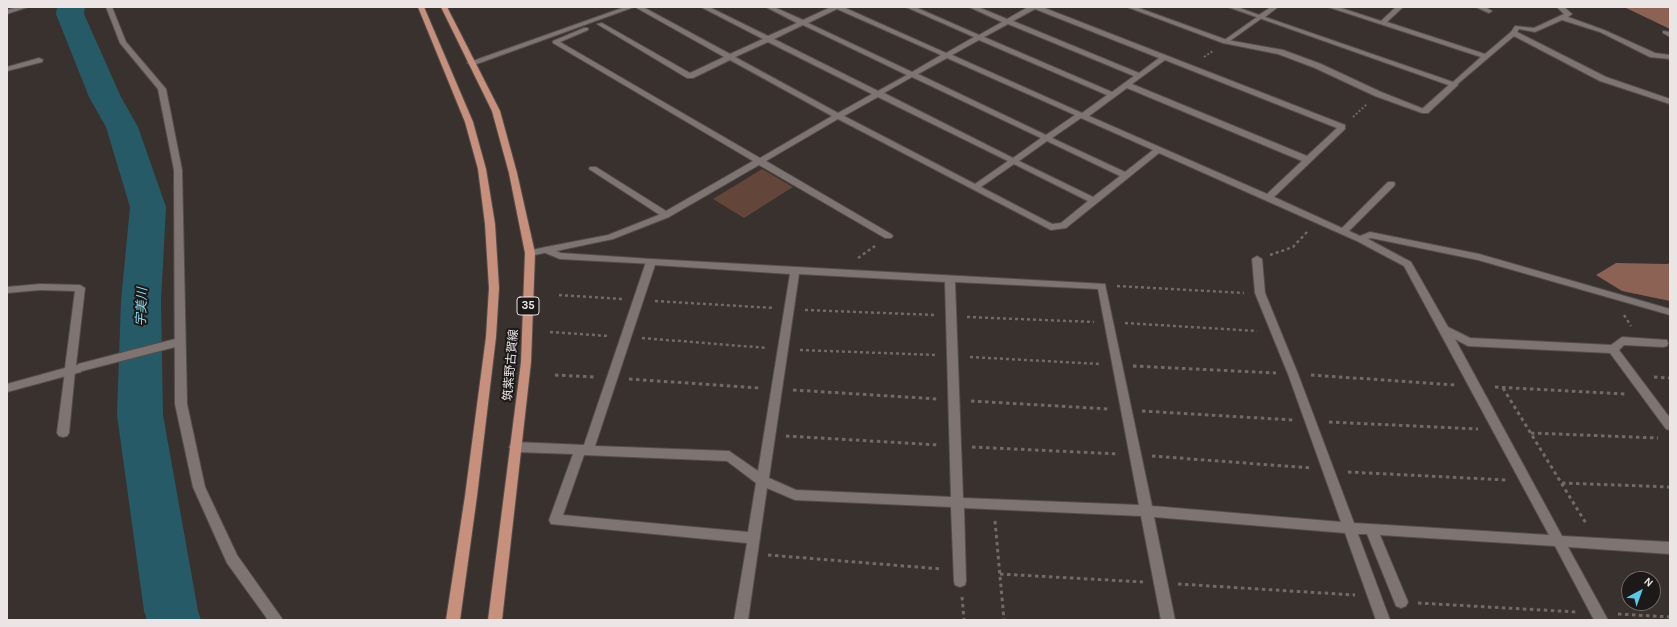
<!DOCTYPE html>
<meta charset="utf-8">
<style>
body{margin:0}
#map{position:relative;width:1677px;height:627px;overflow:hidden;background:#38312e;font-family:Karla,sans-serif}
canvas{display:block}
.frame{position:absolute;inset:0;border:8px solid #ebe6e5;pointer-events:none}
.north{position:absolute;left:1621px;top:571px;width:40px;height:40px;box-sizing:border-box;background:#1d1918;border:1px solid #6f6b6a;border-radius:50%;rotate:41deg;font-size:11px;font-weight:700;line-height:16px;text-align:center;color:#ebe6e5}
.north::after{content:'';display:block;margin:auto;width:14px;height:18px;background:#59c8e4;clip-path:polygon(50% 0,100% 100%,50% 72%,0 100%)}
</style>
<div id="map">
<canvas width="1677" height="627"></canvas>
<div class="frame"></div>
<div class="north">N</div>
</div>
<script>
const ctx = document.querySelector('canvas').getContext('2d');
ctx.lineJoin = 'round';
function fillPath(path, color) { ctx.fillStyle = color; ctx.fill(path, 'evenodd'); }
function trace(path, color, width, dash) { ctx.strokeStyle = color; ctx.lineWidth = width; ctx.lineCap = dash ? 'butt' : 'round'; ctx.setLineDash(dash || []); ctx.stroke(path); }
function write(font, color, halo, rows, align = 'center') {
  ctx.font = font + ' Karla,"Noto Sans JP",sans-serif'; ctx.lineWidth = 4; ctx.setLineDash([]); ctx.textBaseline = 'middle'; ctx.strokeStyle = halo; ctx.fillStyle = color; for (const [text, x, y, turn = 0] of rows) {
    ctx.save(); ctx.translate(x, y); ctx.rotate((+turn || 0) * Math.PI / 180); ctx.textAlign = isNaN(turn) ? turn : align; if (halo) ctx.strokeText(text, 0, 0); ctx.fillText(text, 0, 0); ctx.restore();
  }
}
fillPath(new Path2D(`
 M 762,169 L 793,187 L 744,218 L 713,199 Z`), '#64453a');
fillPath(new Path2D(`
 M 1624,7 L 1670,7 L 1670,29 Z
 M 1670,262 L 1670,301 L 1622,291 L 1596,275 L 1616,263 L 1668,264 Z`), '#8b6254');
fillPath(new Path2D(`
 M 57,7 L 85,7 L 84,14 L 121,97 L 138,127 L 166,207 L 161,301 L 163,415 L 198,611 L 201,620 L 147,620 L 144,611 L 117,415 L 121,301 L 130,207 L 106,127 L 89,97 L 56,14 Z`), '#275a67');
const service = new Path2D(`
 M 1260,15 L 1263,17 L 1262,18 L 1227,43 L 1223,43 L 1223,41 Z
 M 1451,83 L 1457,83 L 1458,85 L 1428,113 L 1422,113 L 1422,109 Z
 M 666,212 L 670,215 L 669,217 L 613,239 L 556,251 L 561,253 L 651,259 L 654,260 L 656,262 L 654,264 L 560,259 L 543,252 L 541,250 L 546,247 L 608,235 Z
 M 40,284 L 80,285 L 85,288 L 76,365 L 81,366 L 82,369 L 81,372 L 7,392 L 7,384 L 65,368 L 75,291 L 40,290 L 7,293 L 7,287 Z`);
const minor = new Path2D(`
 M 625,7 L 634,7 L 474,65 L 467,63 Z
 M 635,7 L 643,7 L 730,54 L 763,39 L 701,7 L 709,7 L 768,36 L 797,23 L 766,7 L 774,7 L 803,20 L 831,7 L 843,7 L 946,53 L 974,37 L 906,7 L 915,7 L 979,35 L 1002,22 L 969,7 L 978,7 L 1007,19 L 1028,7 L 1042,7 L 1345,125 L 1345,129 L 1274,197 L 1342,228 L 1388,182 L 1394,182 L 1395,184 L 1394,186 L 1349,231 L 1360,236 L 1370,232 L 1479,254 L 1670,309 L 1670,315 L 1478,260 L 1371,238 L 1368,239 L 1411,262 L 1448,327 L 1470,338 L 1611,345 L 1622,337 L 1667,340 L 1668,343 L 1667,346 L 1663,347 L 1624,345 L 1619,350 L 1670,418 L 1670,430 L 1666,429 L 1610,353 L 1468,346 L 1455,339 L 1562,536 L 1670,542 L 1670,554 L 1568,547 L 1608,620 L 1594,620 L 1555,546 L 1380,535 L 1408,602 L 1406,606 L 1401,608 L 1396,606 L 1367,534 L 1358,534 L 1390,620 L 1376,620 L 1345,533 L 1154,517 L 1175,620 L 1161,620 L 1141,516 L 964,508 L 966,581 L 965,585 L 960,587 L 955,585 L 954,581 L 951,507 L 795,500 L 767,488 L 748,620 L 734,620 L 747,543 L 551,524 L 549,520 L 573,454 L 515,452 L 511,450 L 509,447 L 511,444 L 515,442 L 584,445 L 646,262 L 651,259 L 1105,284 L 1152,506 L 1341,522 L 1288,374 L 1255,293 L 1252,259 L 1257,256 L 1262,259 L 1265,293 L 1298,374 L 1354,523 L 1549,535 L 1404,266 L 1357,241 L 1159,153 L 1066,228 L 1051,230 L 838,119 L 766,161 L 891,234 L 893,236 L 891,238 L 885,238 L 759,165 L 669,217 L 663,217 L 589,169 L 590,167 L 596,167 L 666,211 L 753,161 L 553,43 L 553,41 L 584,28 L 588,28 L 588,30 L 560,42 L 760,158 L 832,116 L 730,60 L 693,78 L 687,78 L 597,24 L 602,23 L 690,73 L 724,57 ZM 837,9 L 941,55 L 912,72 L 808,23 ZM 1035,9 L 1159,58 L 1139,73 L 1013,21 ZM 1008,24 L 1134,76 L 1112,92 L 984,37 ZM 803,25 L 907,75 L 878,91 L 774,39 ZM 979,40 L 1107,95 L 1082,113 L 952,55 ZM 768,42 L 872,94 L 838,113 L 735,57 ZM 947,58 L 1075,115 L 1046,135 L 918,74 ZM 1165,60 L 1337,128 L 1307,156 L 1132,84 ZM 912,77 L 1041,138 L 1013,158 L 884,93 ZM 1127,88 L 1302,161 L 1267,194 L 1089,116 ZM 878,97 L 1008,161 L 975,184 L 844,116 ZM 1081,118 L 1153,150 L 1125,172 L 1052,138 ZM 1047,141 L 1120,176 L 1093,197 L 1019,161 ZM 1014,164 L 1088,201 L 1061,223 L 1052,224 L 981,187 ZM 655,265 L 790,274 L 758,471 L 729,451 L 595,446 ZM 799,274 L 945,282 L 951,497 L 796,490 L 769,478 ZM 955,282 L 1098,289 L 1139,505 L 963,498 ZM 584,455 L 727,461 L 756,483 L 748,532 L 563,515 Z
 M 1127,7 L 1136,7 L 1227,40 L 1283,50 L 1321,64 L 1381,92 L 1429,111 L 1428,113 L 1422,113 L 1375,96 L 1315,68 L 1278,54 L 1223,43 Z
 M 1228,7 L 1237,7 L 1259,15 L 1271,7 L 1278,7 L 1265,17 L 1453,82 L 1481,57 L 1328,7 L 1338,7 L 1381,21 L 1396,7 L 1403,7 L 1387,22 L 1485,54 L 1511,32 L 1515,26 L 1534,28 L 1564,14 L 1557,7 L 1564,7 L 1572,14 L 1568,17 L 1604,30 L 1655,53 L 1670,55 L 1670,59 L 1650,57 L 1600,32 L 1562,20 L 1535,32 L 1519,29 L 1517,32 L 1606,77 L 1670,99 L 1670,104 L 1600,81 L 1514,36 L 1454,87 Z
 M 1476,7 L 1485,7 L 1492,11 L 1489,13 Z
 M 1663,31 L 1670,32 L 1670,37 L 1663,33 Z
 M 39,58 L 43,60 L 42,62 L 7,71 L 7,67 Z
 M 546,247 L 549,248 L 551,250 L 549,252 L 530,256 L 525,253 L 527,251 Z
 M 179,338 L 184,342 L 183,345 L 82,371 L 78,370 L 77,367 L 78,364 L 82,363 Z
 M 70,367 L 74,368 L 75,371 L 69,433 L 67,436 L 63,437 L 59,436 L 57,433 L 65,371 L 66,368 Z`);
const tertiary = new Path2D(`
 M 18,7 L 28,7 L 7,14 L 7,10 Z
 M 106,7 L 112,7 L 126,42 L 166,89 L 182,170 L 187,404 L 205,487 L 237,555 L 283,620 L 268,620 L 227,563 L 193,487 L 175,404 L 174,170 L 158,89 L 120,43 Z`);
const primary = new Path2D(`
 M 418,7 L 424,7 L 473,122 L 486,169 L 495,224 L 499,288 L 496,337 L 477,496 L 460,620 L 446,620 L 465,496 L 486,337 L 489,288 L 485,224 L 478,169 L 465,122 Z
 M 441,7 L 447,7 L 500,111 L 517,173 L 535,253 L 531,362 L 502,620 L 488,620 L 521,362 L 525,253 L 509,173 L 492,111 Z`);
trace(service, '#544e4c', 2);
trace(minor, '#544e4c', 2);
trace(tertiary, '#544e4c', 2);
trace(primary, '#544e4c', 2);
trace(new Path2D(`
 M 1204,57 L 1213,51
 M 1353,117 L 1367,104`), '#716a68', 2, [2, 2]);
trace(new Path2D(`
 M 1270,255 L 1293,247 L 1307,232
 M 858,258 L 875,246
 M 1117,286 L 1244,293
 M 559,295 L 622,299
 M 655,301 L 774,308
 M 805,310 L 936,315
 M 1624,315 L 1631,326
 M 967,317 L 1094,322
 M 1125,323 L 1257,331
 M 550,332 L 609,336
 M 642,338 L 767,348
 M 800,350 L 937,355
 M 970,357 L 1100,364
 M 1133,366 L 1139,366`), '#716a68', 2.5, [3, 3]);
trace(new Path2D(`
 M 1133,366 L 1276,373
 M 555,375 L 594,377
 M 1311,375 L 1456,385
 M 1654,377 L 1670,378
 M 629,379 L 760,388
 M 1495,387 L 1625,394
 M 1503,388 L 1587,525
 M 793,390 L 938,399
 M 971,401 L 1109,409
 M 1142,411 L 1293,420
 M 1329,422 L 1478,429
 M 1531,433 L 1658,438
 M 786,436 L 939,445
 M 972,447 L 1119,454
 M 1152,456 L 1311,468
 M 1348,472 L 1507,480
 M 1562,483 L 1670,487
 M 995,521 L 1004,620
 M 768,555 L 942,569
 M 1000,574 L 1143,582
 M 1178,584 L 1355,595
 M 962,597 L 964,620
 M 1418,603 L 1577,612
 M 1618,614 L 1670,617`), '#716a68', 3, [3.5, 3.5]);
fillPath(service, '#7e7572');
fillPath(minor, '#7e7572');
fillPath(tertiary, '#7e7572');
fillPath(primary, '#c6907d');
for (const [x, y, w] of [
 [528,306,22]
]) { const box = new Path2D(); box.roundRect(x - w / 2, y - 9, w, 18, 3); ctx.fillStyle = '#1d1918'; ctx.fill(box); trace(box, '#ebe6e5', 1); }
write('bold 11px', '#ebe6e5', null, [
 ["35",528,306]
]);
write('12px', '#ebe6e5', '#1d1918', [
 ["筑紫野古賀線",511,365,-85]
]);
write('italic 13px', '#87dcf2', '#1d1918', [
 ["宇美川",142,307,-88]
]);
</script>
